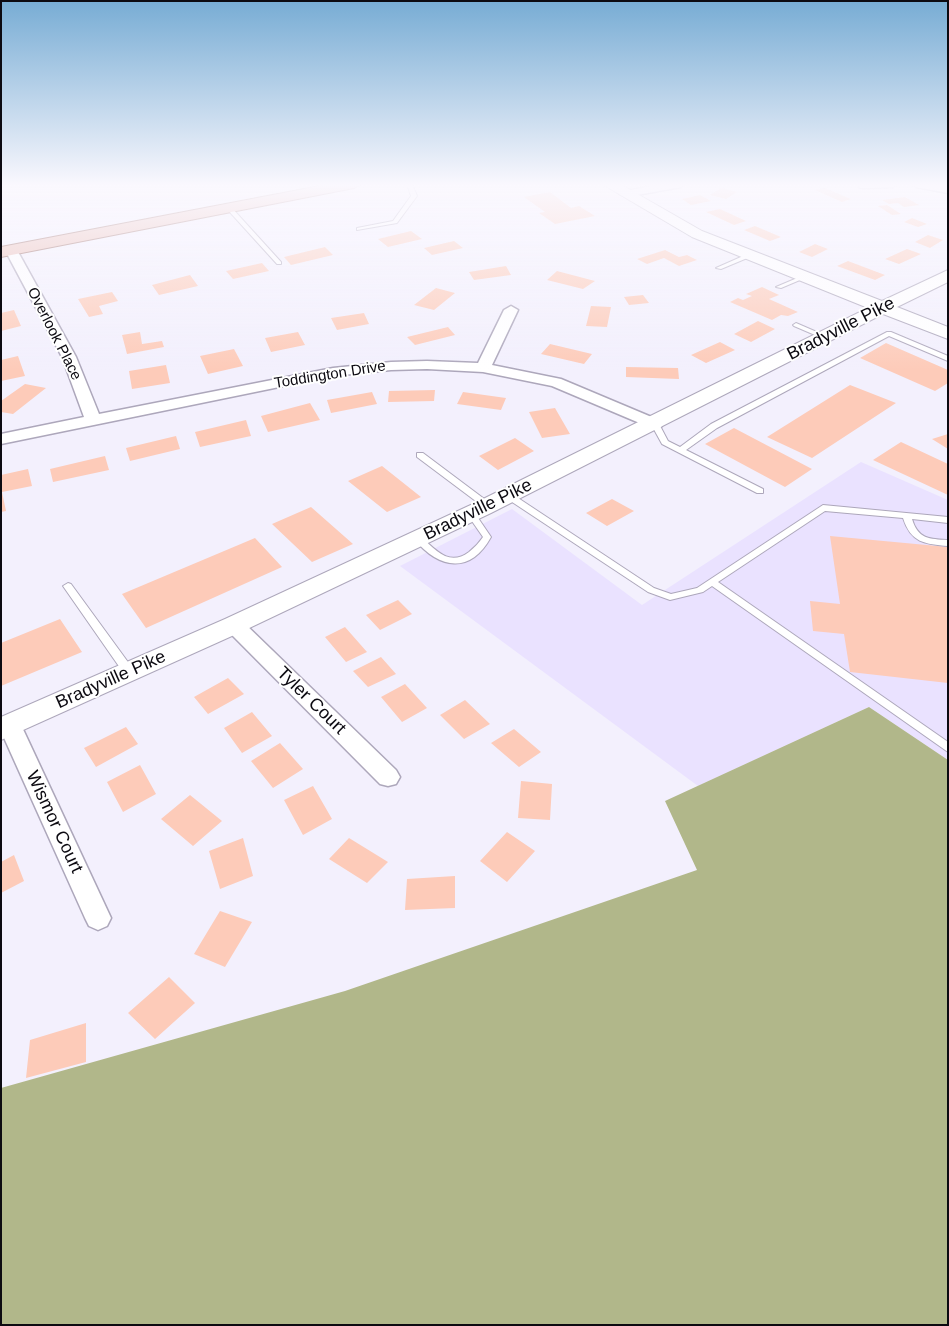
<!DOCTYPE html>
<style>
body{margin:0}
#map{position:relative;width:949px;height:1326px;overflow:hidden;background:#f3f0fd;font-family:Arial,sans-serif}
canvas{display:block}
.frame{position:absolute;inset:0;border:2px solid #0c0a11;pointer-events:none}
</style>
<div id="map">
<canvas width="949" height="1326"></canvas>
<div class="frame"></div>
</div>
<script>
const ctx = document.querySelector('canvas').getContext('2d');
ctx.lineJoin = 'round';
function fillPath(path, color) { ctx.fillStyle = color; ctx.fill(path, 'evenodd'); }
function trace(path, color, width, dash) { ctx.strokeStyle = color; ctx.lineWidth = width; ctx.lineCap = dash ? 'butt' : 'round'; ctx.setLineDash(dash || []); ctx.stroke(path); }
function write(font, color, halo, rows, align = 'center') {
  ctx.font = font + ' Arial,sans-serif'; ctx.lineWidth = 4; ctx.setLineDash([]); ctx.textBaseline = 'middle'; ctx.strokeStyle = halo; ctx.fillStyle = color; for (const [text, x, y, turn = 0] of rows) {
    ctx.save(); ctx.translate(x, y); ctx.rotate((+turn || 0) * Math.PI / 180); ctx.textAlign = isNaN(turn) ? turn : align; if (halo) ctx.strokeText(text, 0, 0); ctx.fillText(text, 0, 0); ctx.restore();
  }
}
fillPath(new Path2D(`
 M 861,462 L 948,500 L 948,760 L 869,707 L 698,786 L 400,566 L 512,509 L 642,605 Z`), '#eae2ff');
fillPath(new Path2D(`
 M 869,707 L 948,760 L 948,1325 L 1,1325 L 1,1088 L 345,991 L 697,870 L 665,801 Z`), '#b1b78a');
fillPath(new Path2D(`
 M 721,188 L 737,192 L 726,199 L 710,195 Z
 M 825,188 L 851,199 L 842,202 L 815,190 Z
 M 550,192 L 571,208 L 579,206 L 595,216 L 555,224 L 539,213 L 545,212 L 524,197 Z
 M 700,195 L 711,201 L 691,205 L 682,199 Z
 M 905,197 L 919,205 L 904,207 L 898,203 L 889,204 L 882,200 Z
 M 887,205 L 901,214 L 892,215 L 878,206 Z
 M 720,209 L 746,221 L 734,225 L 706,212 Z
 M 912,218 L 927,224 L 918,227 L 904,222 Z
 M 755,226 L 781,237 L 770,241 L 744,230 Z
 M 411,231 L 422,239 L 388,247 L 378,239 Z
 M 928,235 L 943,240 L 930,248 L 915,242 Z
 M 454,241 L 463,248 L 432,255 L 424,248 Z
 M 815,244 L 828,249 L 812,257 L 799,252 Z
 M 325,247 L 333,255 L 291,265 L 284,257 Z
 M 907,249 L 921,254 L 899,264 L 885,259 Z
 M 665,250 L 679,257 L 687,255 L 697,260 L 679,266 L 664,258 L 647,264 L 637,259 Z
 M 848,261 L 885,275 L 875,280 L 837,266 Z
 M 262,263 L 269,271 L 233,279 L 226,271 Z
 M 506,266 L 511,275 L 474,280 L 469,272 Z
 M 557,271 L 595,281 L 583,289 L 547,280 Z
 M 190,275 L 198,286 L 159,295 L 152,285 Z
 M 762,287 L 779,295 L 769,299 L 798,312 L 788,316 L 781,315 L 772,320 L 730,302 L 738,298 L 743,300 L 752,296 L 746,294 Z
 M 436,288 L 455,293 L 434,310 L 414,305 Z
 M 112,292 L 118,301 L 99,306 L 103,314 L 89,317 L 78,299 Z
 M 643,295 L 649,303 L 629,305 L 624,297 Z
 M 591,306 L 611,307 L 607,327 L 586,326 Z
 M 14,310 L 21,326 L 1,331 L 1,313 Z
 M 364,313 L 369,324 L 337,330 L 331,318 Z
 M 758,321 L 775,329 L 751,342 L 734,334 Z
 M 448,327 L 455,335 L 415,345 L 407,337 Z
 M 140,332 L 142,344 L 162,341 L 164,347 L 127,354 L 122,335 Z
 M 298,332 L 305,345 L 271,352 L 265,338 Z
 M 720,342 L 735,350 L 706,363 L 691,355 Z
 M 886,343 L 948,370 L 948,383 L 935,391 L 860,358 Z
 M 550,344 L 592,354 L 584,364 L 541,354 Z
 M 234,349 L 243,366 L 208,374 L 200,356 Z
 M 18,356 L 25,376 L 1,381 L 1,360 Z
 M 166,365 L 170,383 L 132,389 L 129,371 Z
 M 626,367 L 678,368 L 679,379 L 626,377 Z
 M 25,384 L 46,388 L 13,414 L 1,412 L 1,401 Z
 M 850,385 L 896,403 L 812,458 L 767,437 Z
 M 435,390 L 434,401 L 388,402 L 389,391 Z
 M 372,392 L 377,404 L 331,413 L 327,400 Z
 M 463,392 L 506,398 L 501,410 L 457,404 Z
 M 310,403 L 320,420 L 268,432 L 261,416 Z
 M 555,408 L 570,434 L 542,438 L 529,412 Z
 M 246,420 L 251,436 L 200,447 L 195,432 Z
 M 734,428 L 812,469 L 785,487 L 705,444 Z
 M 948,434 L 948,449 L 932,439 Z
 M 176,436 L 180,449 L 130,461 L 126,448 Z
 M 515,438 L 534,451 L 498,470 L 479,456 Z
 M 901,442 L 948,464 L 948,495 L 873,460 Z
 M 105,456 L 109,470 L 53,482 L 50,469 Z
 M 382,466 L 421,497 L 387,512 L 348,481 Z
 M 28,469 L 32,486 L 2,492 L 6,511 L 1,512 L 1,475 Z
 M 612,499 L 634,511 L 607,526 L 586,513 Z
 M 311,507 L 353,544 L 312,562 L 272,524 Z
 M 830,536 L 948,547 L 948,683 L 850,672 L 844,634 L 813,631 L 810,601 L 840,604 Z
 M 255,538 L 282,567 L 146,628 L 122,594 Z
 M 398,600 L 412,614 L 380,630 L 366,615 Z
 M 60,619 L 82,652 L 1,686 L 1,643 Z
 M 345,627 L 367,652 L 346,662 L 325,637 Z
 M 381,657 L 396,674 L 368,687 L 353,671 Z
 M 228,678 L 244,694 L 208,714 L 194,697 Z
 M 405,684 L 427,708 L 402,722 L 381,697 Z
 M 465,700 L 490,724 L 464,739 L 440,715 Z
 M 252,712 L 272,736 L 242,753 L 224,728 Z
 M 126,727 L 138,744 L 96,767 L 84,748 Z
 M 514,729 L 541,752 L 519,767 L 491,743 Z
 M 280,743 L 303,769 L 273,788 L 251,761 Z
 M 140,765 L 156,794 L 123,812 L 107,782 Z
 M 521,781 L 552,784 L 550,820 L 518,818 Z
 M 313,786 L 332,819 L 303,835 L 284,800 Z
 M 190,795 L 222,821 L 193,846 L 161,819 Z
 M 507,832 L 535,851 L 507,882 L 480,861 Z
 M 243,838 L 253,876 L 220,889 L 209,851 Z
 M 349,838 L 388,862 L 367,883 L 329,859 Z
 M 14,855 L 24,881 L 1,893 L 1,862 Z
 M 455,876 L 455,908 L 405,910 L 407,879 Z
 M 220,911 L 252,922 L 225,967 L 194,954 Z
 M 169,977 L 195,1003 L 155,1039 L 128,1013 Z
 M 86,1023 L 86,1062 L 26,1078 L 30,1040 Z`), '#fdcbb9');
const service = new Path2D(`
 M 407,184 L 412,184 L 417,196 L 397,223 L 357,230 L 357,228 L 393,221 L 411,196 Z
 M 227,207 L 231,207 L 281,262 L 281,264 L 277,264 L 227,209 Z
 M 750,253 L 752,254 L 752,256 L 721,269 L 716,268 Z
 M 802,276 L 807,277 L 781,288 L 776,287 Z
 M 796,323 L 826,336 L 827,337 L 822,338 L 794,326 L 793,325 Z
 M 887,332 L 891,332 L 948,356 L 948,361 L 889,336 L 717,428 L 686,450 L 763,489 L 763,493 L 757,493 L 662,444 L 651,424 L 655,422 L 658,422 L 668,441 L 680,447 L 711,424 Z
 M 417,453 L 423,453 L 491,504 L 491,508 L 485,508 L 417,457 Z
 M 506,494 L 512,494 L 654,588 L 671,594 L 697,588 L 823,505 L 948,517 L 948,523 L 912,519 C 918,539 929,539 948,540 L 948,546 C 925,544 911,543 903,518 L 825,511 L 718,582 L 948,742 L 948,752 L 712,586 L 703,592 L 670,600 L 648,592 L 506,498 Z
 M 471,511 L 474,512 L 491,537 C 470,575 439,569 414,539 L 418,536 L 421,537 C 436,550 449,567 469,552 C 474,548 479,543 483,537 L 467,514 Z
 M 68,583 L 71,584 L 133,669 L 134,672 L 133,675 L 125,675 L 63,586 Z`);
const minor = new Path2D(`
 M 661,184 L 686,184 L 681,187 L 626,197 L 620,194 L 626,191 Z
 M 858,184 L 898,184 L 893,187 L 863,188 L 859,187 Z
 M 911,184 L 938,184 L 948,187 L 948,193 L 916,187 Z
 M 11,246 L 17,250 L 76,357 L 99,414 L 333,368 L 391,362 L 427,361 L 478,363 L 504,310 L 511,306 L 518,310 L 492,365 L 561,379 L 661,421 L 663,424 L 661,427 L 649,427 L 552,386 L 483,372 L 427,369 L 391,370 L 333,376 L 1,444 L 1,434 L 84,417 L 62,357 L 5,250 Z
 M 234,618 L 241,620 L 396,770 L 400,777 L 396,784 L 388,786 L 380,784 L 227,630 L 224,625 L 227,620 Z
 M 10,717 L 18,719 L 21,725 L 111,918 L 107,926 L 98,930 L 89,926 L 85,918 L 1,731 L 2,719 Z`);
const secondary = new Path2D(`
 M 602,184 L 620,184 L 702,231 L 882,301 L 948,270 L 948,282 L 897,307 L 948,327 L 948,339 L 883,314 L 491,513 L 243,631 L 1,740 L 1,717 L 225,619 L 475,503 L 868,308 L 692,237 Z`);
const primary = new Path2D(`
 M 330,184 L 361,184 L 354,188 L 1,257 L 1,247 Z`);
trace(service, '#ada7bb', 2);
trace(minor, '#ada7bb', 3);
trace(secondary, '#ada7bb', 2);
trace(primary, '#946058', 2);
fillPath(service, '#fff');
fillPath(minor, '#fff');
fillPath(secondary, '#fff');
fillPath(primary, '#ebbbb2');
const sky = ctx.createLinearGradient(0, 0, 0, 370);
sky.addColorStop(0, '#77acd4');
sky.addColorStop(0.5, '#faf8fe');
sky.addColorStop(1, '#faf8fe00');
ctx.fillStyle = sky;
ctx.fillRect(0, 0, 949, 370);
write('15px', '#0c0a11', '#fff', [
 ["Overlook Place",54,334,63],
 ["Toddington Drive",330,375,-9]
]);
write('18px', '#0c0a11', '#fff', [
 ["Bradyville Pike",841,329,-27],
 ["Bradyville Pike",478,510,-26],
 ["Bradyville Pike",111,680,-24],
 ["Tyler Court",311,701,44],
 ["Wismor Court",54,822,65]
]);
</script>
